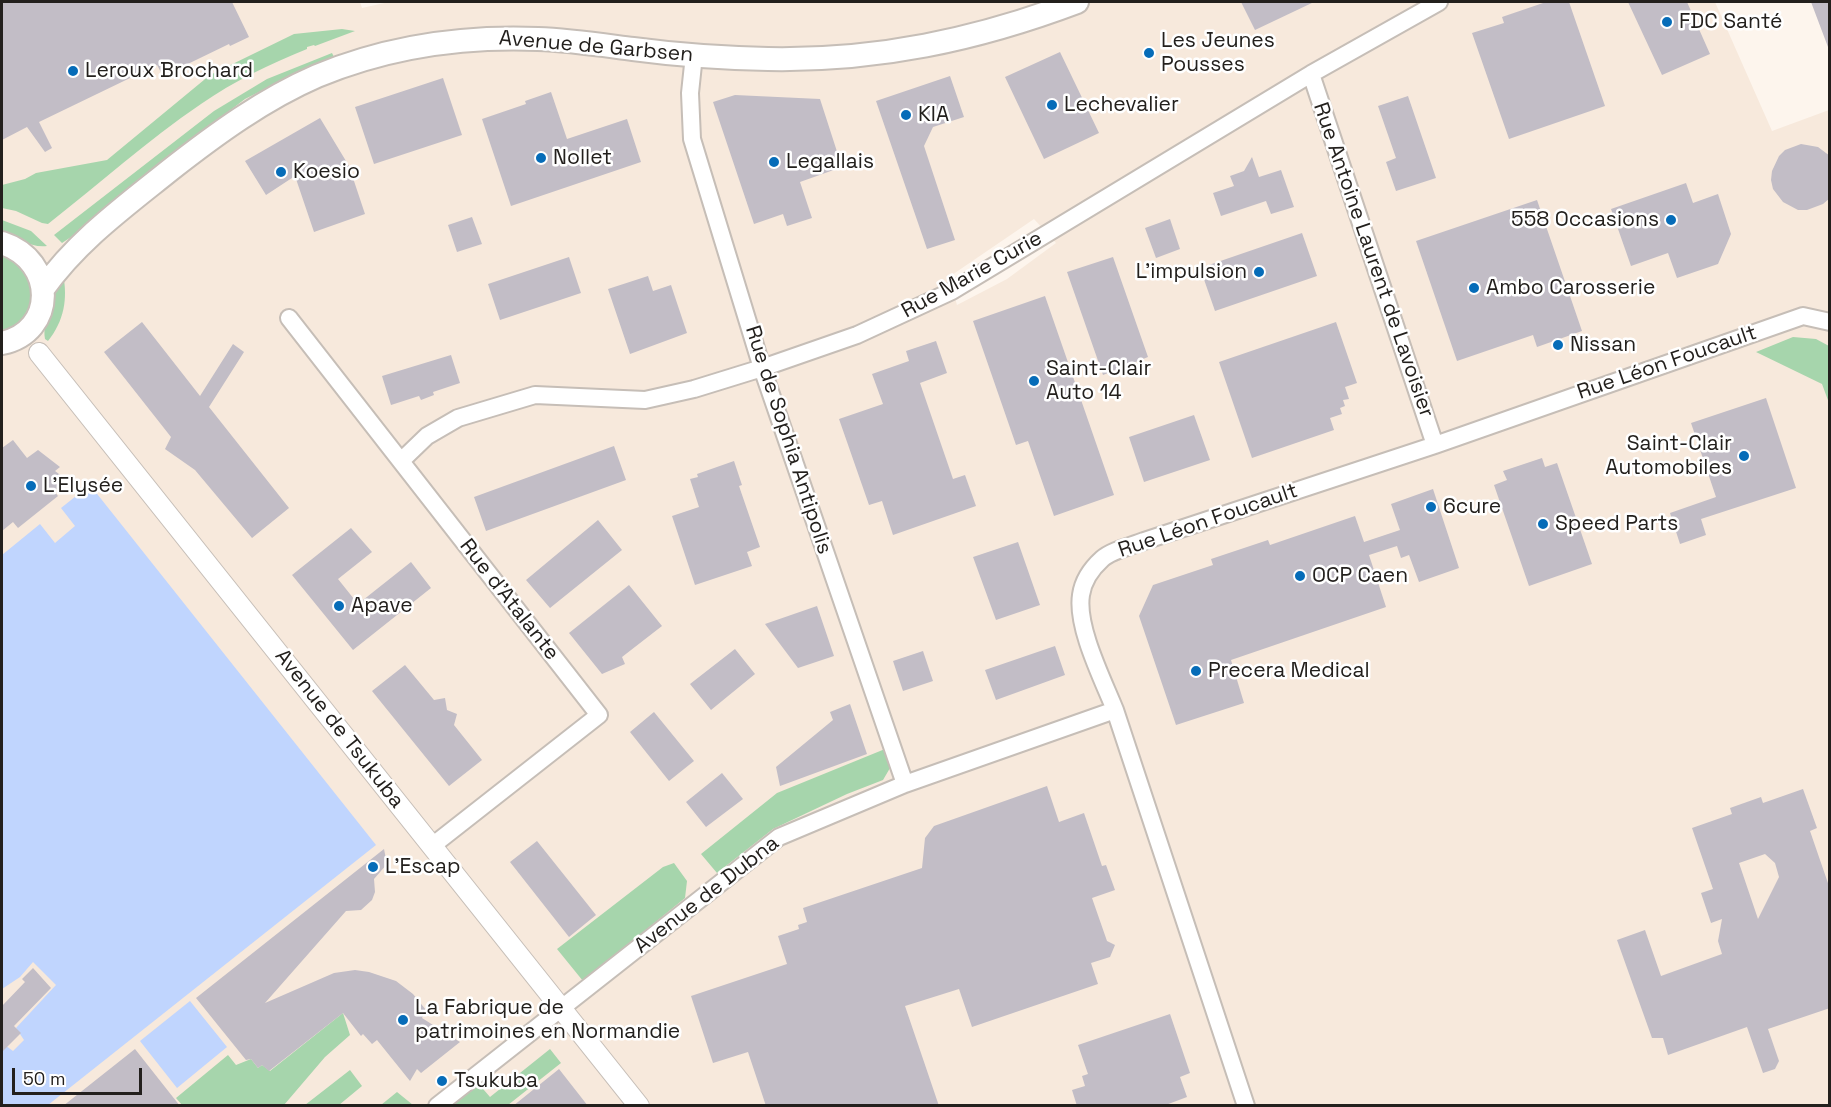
<!DOCTYPE html>
<meta charset="utf-8">
<style>
body{margin:0}
#map{position:relative;width:1831px;height:1107px;overflow:hidden;background:#fdf5ed;font-family:"Space Grotesk",sans-serif}
canvas{display:block}
.frame{position:absolute;inset:0;border:3px solid #23201d;pointer-events:none}
.scale{position:absolute;left:12px;top:1068px;width:130px;height:27px;box-sizing:border-box;border:3px solid #23201d;border-top:0;padding-left:8px;font-size:18px;line-height:21px;white-space:nowrap;color:#23201d;-webkit-text-stroke:4px #fff;paint-order:stroke}
</style>
<div id="map">
<canvas width="1831" height="1107"></canvas>
<div class="frame"></div>
<div class="scale">50 m</div>
</div>
<script>
const ctx = document.querySelector('canvas').getContext('2d');
ctx.lineJoin = 'round';
function fillPath(path, color) { ctx.fillStyle = color; ctx.fill(path, 'evenodd'); }
function trace(path, color, width, dash) { ctx.strokeStyle = color; ctx.lineWidth = width; ctx.lineCap = dash ? 'butt' : 'round'; ctx.setLineDash(dash || []); ctx.stroke(path); }
function write(font, color, halo, rows, align = 'center') {
  ctx.font = font + ' "Space Grotesk",sans-serif'; ctx.lineWidth = 5; ctx.setLineDash([]); ctx.textBaseline = 'middle'; ctx.strokeStyle = halo; ctx.fillStyle = color; for (const [text, x, y, turn = 0] of rows) {
    ctx.save(); ctx.translate(x, y); ctx.rotate((+turn || 0) * Math.PI / 180); ctx.textAlign = isNaN(turn) ? turn : align; if (halo) ctx.strokeText(text, 0, 0); ctx.fillText(text, 0, 0); ctx.restore();
  }
}
fillPath(new Path2D(`
 M 2,2 L 360,2 L 362,8 L 389,2 L 1715,2 L 1772,131 L 1829,110 L 1829,1105 L 2,1106 ZM 1034,219 L 1056,243 L 1007,279 L 957,305 L 949,277 Z`), '#f7e9dc');
fillPath(new Path2D(`
 M 342,29 L 355,31 L 315,46 L 314,45 L 307,47 L 307,49 C 270,64 234,81 201,104 C 148,140 99,184 48,224 L 42,223 L 16,211 L 2,208 L 2,185 L 25,179 L 36,173 L 107,160 L 210,75 L 294,34 Z
 M 332,53 L 335,59 L 283,80 L 245,99 L 191,140 L 71,237 L 62,243 L 54,235 L 214,111 L 267,79 Z
 M 2,220 L 31,231 L 47,246 C 31,248 17,238 2,234 Z
 M 2,255 C 7,258 14,260 19,264 C 44,284 30,324 2,332 Z
 M 63,274 C 68,299 64,321 48,341 L 45,339 C 42,319 54,293 63,274 Z
 M 1793,337 L 1816,339 L 1829,346 L 1829,403 L 1822,384 L 1756,352 Z
 M 885,749 L 890,768 L 883,780 L 847,794 L 773,829 L 717,873 L 701,854 L 777,793 Z
 M 674,863 L 687,881 L 685,898 L 583,981 L 557,949 L 663,867 Z
 M 343,1013 L 350,1035 L 325,1057 L 284,1105 L 182,1105 L 176,1098 L 228,1055 L 236,1065 L 251,1059 L 258,1068 L 262,1065 L 270,1071 Z
 M 550,1049 L 561,1063 L 508,1105 L 457,1105 L 453,1101 L 477,1082 L 490,1097 Z
 M 350,1070 L 362,1086 L 339,1105 L 305,1105 Z
 M 397,1092 L 413,1105 L 380,1105 L 381,1105 Z`), '#a6d5ac');
fillPath(new Path2D(`
 M 90,485 L 376,845 L 48,1105 L 2,1105 L 2,1043 L 13,1051 L 24,1040 L 16,1028 L 56,985 L 33,962 L 20,977 L 2,989 L 2,555 L 40,524 L 55,543 L 75,526 L 61,508 Z
 M 190,1001 L 227,1047 L 177,1088 L 140,1041 Z`), '#c0d5fe');
fillPath(new Path2D(`
 M 2,2 L 232,2 L 249,37 L 230,46 L 229,44 L 163,76 L 157,65 L 39,122 L 52,148 L 45,152 L 27,127 L 2,140 Z
 M 1241,2 L 1314,2 L 1255,30 Z
 M 1546,2 L 1569,2 L 1605,106 L 1509,139 L 1472,33 L 1504,23 L 1502,17 Z
 M 1628,2 L 1687,2 L 1710,54 L 1662,75 Z
 M 1811,2 L 1830,2 L 1830,47 L 1828,47 Z
 M 1060,52 L 1099,133 L 1044,159 L 1005,77 Z
 M 950,76 L 964,117 L 933,127 L 924,146 L 955,240 L 927,249 L 876,101 Z
 M 443,78 L 462,135 L 374,164 L 355,107 Z
 M 551,92 L 567,139 L 627,119 L 641,162 L 511,206 L 482,119 L 526,104 L 525,101 Z
 M 735,95 L 820,99 L 842,167 L 800,182 L 812,218 L 787,226 L 783,214 L 754,224 L 713,102 Z
 M 1408,96 L 1436,178 L 1396,191 L 1386,162 L 1396,158 L 1378,106 Z
 M 320,118 L 352,171 L 351,172 L 365,214 L 314,232 L 295,176 L 266,195 L 245,161 Z
 M 1801,144 L 1818,147 L 1830,156 L 1830,198 L 1823,204 L 1807,210 L 1798,210 L 1783,202 L 1773,189 L 1771,180 L 1772,171 L 1779,156 L 1785,150 Z
 M 1252,157 L 1259,177 L 1281,170 L 1294,207 L 1271,214 L 1266,201 L 1221,216 L 1213,193 L 1234,186 L 1230,176 L 1244,171 Z
 M 1686,183 L 1693,203 L 1718,194 L 1731,234 L 1718,264 L 1677,278 L 1668,253 L 1631,266 L 1611,209 Z
 M 1537,200 L 1582,331 L 1537,347 L 1533,335 L 1457,361 L 1416,241 Z
 M 472,217 L 482,244 L 457,252 L 448,225 Z
 M 1170,219 L 1180,249 L 1156,258 L 1145,228 Z
 M 1302,233 L 1317,276 L 1215,311 L 1200,268 Z
 M 569,257 L 581,293 L 500,320 L 488,284 Z
 M 1113,257 L 1148,357 L 1103,375 L 1067,272 Z
 M 648,276 L 653,291 L 671,285 L 687,333 L 630,354 L 608,289 Z
 M 1045,296 L 1114,495 L 1054,516 L 1028,441 L 1016,445 L 973,321 Z
 M 142,322 L 200,396 L 233,344 L 244,352 L 209,407 L 289,508 L 252,538 L 195,470 L 165,449 L 171,437 L 104,352 Z
 M 1336,322 L 1357,383 L 1345,387 L 1349,399 L 1343,400 L 1345,406 L 1340,408 L 1342,414 L 1330,418 L 1334,430 L 1252,458 L 1219,362 Z
 M 936,341 L 947,373 L 920,383 L 953,479 L 965,475 L 976,506 L 893,535 L 882,501 L 869,505 L 839,419 L 883,404 L 872,374 L 909,361 L 906,351 Z
 M 451,355 L 460,383 L 433,392 L 434,395 L 421,400 L 419,396 L 391,405 L 382,376 Z
 M 1766,398 L 1796,488 L 1701,519 L 1706,535 L 1680,544 L 1670,513 L 1716,497 L 1691,423 Z
 M 1194,415 L 1210,460 L 1144,482 L 1129,437 Z
 M 13,440 L 27,458 L 38,450 L 60,467 L 55,471 L 67,480 L 54,491 L 58,496 L 18,528 L 13,522 L 2,531 L 2,448 Z
 M 614,446 L 626,480 L 486,531 L 474,497 Z
 M 1542,458 L 1545,467 L 1557,463 L 1592,564 L 1529,586 L 1494,485 L 1507,480 L 1503,471 Z
 M 734,461 L 742,485 L 739,486 L 760,547 L 747,552 L 752,566 L 695,585 L 672,516 L 699,507 L 690,479 L 698,477 L 697,474 Z
 M 1433,489 L 1459,568 L 1419,582 L 1409,555 L 1401,558 L 1397,546 L 1369,555 L 1386,607 L 1231,660 L 1244,703 L 1176,725 L 1139,616 L 1153,585 L 1213,565 L 1211,559 L 1268,540 L 1270,545 L 1355,516 L 1364,542 L 1400,530 L 1391,504 Z
 M 598,520 L 622,550 L 550,608 L 526,580 Z
 M 351,528 L 372,552 L 338,579 L 358,604 L 411,562 L 431,588 L 353,650 L 292,575 Z
 M 1018,542 L 1040,605 L 996,620 L 973,557 Z
 M 629,585 L 662,626 L 622,657 L 625,664 L 602,674 L 569,633 Z
 M 817,606 L 834,656 L 798,668 L 765,624 Z
 M 1055,646 L 1065,675 L 996,700 L 985,670 Z
 M 735,649 L 755,674 L 711,710 L 690,684 Z
 M 923,651 L 933,681 L 903,691 L 893,661 Z
 M 405,665 L 434,700 L 445,698 L 447,710 L 457,714 L 454,725 L 482,760 L 449,786 L 372,691 Z
 M 850,704 L 867,754 L 780,786 L 776,767 L 833,720 L 830,712 Z
 M 654,712 L 694,761 L 669,781 L 630,732 Z
 M 722,773 L 743,799 L 706,827 L 686,802 Z
 M 1047,786 L 1059,822 L 1084,813 L 1102,866 L 1106,865 L 1115,890 L 1092,898 L 1107,941 L 1115,945 L 1110,957 L 1091,963 L 1098,984 L 972,1027 L 959,989 L 905,1006 L 939,1106 L 766,1106 L 748,1052 L 713,1063 L 691,996 L 787,964 L 778,936 L 799,929 L 798,925 L 807,922 L 803,908 L 922,868 L 925,838 L 934,826 Z
 M 1803,789 L 1817,828 L 1810,831 L 1830,889 L 1830,1008 L 1768,1029 L 1779,1061 L 1775,1069 L 1763,1073 L 1747,1027 L 1668,1055 L 1663,1038 L 1652,1038 L 1617,940 L 1645,930 L 1661,976 L 1722,954 L 1718,941 L 1722,919 L 1711,923 L 1701,893 L 1713,889 L 1692,828 L 1732,814 L 1730,808 L 1761,797 L 1763,803 ZM 1765,854 L 1775,863 L 1779,877 L 1758,919 L 1739,863 Z
 M 537,841 L 596,915 L 569,937 L 510,862 Z
 M 384,849 L 387,864 L 374,879 L 375,892 L 372,900 L 361,910 L 346,911 L 265,1003 L 334,973 L 355,970 L 369,972 L 396,981 L 413,994 L 426,1010 L 422,1018 L 460,1042 L 421,1073 L 417,1069 L 410,1081 L 377,1040 L 372,1044 L 363,1034 L 361,1036 L 343,1013 L 269,1071 L 262,1065 L 258,1068 L 251,1059 L 246,1060 L 196,998 Z
 M 33,968 L 51,988 L 14,1026 L 21,1033 L 2,1052 L 2,1006 L 25,982 L 22,979 Z
 M 1170,1014 L 1190,1073 L 1180,1077 L 1187,1097 L 1163,1106 L 1077,1106 L 1072,1090 L 1085,1086 L 1082,1076 L 1088,1074 L 1078,1045 Z
 M 135,1049 L 180,1106 L 63,1106 Z
 M 559,1069 L 588,1106 L 513,1106 Z`), '#c2bdc6');
const minor = new Path2D(`
 M 694,55 L 690,93 L 692,139 L 762,368 L 905,784
 M 1311,74 L 1435,445
 M 289,318 L 599,715 L 432,846
 M 401,461 L 427,436 L 458,418 L 535,395 L 645,400 L 694,389 L 762,368 L 857,335 L 952,291 L 1311,74 L 1439,2
 M 437,1106 L 779,837 L 905,784 L 1115,710
 M 1246,1106 L 1115,710 C 1103,680 1076,627 1081,595 C 1083,581 1092,568 1102,559 C 1112,550 1132,546 1144,541 L 1435,445 L 1803,316 L 1830,322`);
const tertiary = new Path2D(`
 M 39,353 L 639,1106`);
const secondary = new Path2D(`
 M 2,243 C 57,261 56,332 2,343
 M 43,289 C 77,241 124,207 170,170 C 216,134 264,99 317,76 C 387,47 463,36 538,39 C 570,40 602,45 633,49 C 678,55 724,58 768,59 C 877,61 976,40 1077,2`);
trace(minor, '#c6beb7', 20);
trace(tertiary, '#c6beb7', 22);
trace(secondary, '#c6beb7', 26);
trace(minor, '#fff', 16);
trace(tertiary, '#fff', 20);
trace(secondary, '#fff', 22);
for (const [x, y, r, color] of [
 [1667,22,6,"#066cb8"],
 [1149,53,6,"#066cb8"],
 [73,71,6,"#066cb8"],
 [1052,105,6,"#066cb8"],
 [906,115,6,"#066cb8"],
 [541,158,6,"#066cb8"],
 [774,162,6,"#066cb8"],
 [281,172,6,"#066cb8"],
 [1671,220,6,"#066cb8"],
 [1259,272,6,"#066cb8"],
 [1474,288,6,"#066cb8"],
 [1558,345,6,"#066cb8"],
 [1034,381,6,"#066cb8"],
 [1744,456,6,"#066cb8"],
 [31,486,6,"#066cb8"],
 [1431,507,6,"#066cb8"],
 [1543,524,6,"#066cb8"],
 [1300,576,6,"#066cb8"],
 [339,606,6,"#066cb8"],
 [1196,671,6,"#066cb8"],
 [373,867,6,"#066cb8"],
 [403,1020,6,"#066cb8"],
 [442,1081,6,"#066cb8"]
]) { const dot = new Path2D(); dot.arc(x, y, r, 0, 2 * Math.PI); ctx.fillStyle = color; ctx.fill(dot); trace(dot, '#fff', 2); }
write('21px', '#23201d', '#fff', [
 ["FDC Santé",1679,22],
 ["Les Jeunes",1161,41],
 ["Pousses",1161,65],
 ["Leroux Brochard",85,71],
 ["Lechevalier",1064,105],
 ["KIA",918,115],
 ["Nollet",553,158],
 ["Legallais",786,162],
 ["Koesio",293,172],
 ["558 Occasions",1659,220,"right"],
 ["L'impulsion",1247,272,"right"],
 ["Ambo Carosserie",1486,288],
 ["Nissan",1570,345],
 ["Saint-Clair",1046,369],
 ["Auto 14",1046,393],
 ["Saint-Clair",1732,444,"right"],
 ["Automobiles",1732,468,"right"],
 ["L'Elysée",43,486],
 ["6cure",1443,507],
 ["Speed Parts",1555,524],
 ["OCP Caen",1312,576],
 ["Apave",351,606],
 ["Precera Medical",1208,671],
 ["L'Escap",385,867],
 ["La Fabrique de",415,1008],
 ["patrimoines en Normandie",415,1032],
 ["Tsukuba",454,1081]
], 'left');
write('21px', '#23201d', '#fff', [
 ["Avenue de Garbsen",596,47,5],
 ["Rue Antoine Laurent de Lavoisier",1373,260,71],
 ["Rue Marie Curie",972,275,-29],
 ["Rue Léon Foucault",1667,363,-19],
 ["Rue de Sophia Antipolis",788,440,72],
 ["Rue Léon Foucault",1208,521,-19],
 ["Rue d'Atalante",509,600,52],
 ["Avenue de Tsukuba",339,729,52],
 ["Avenue de Dubna",707,895,-38]
]);
</script>
